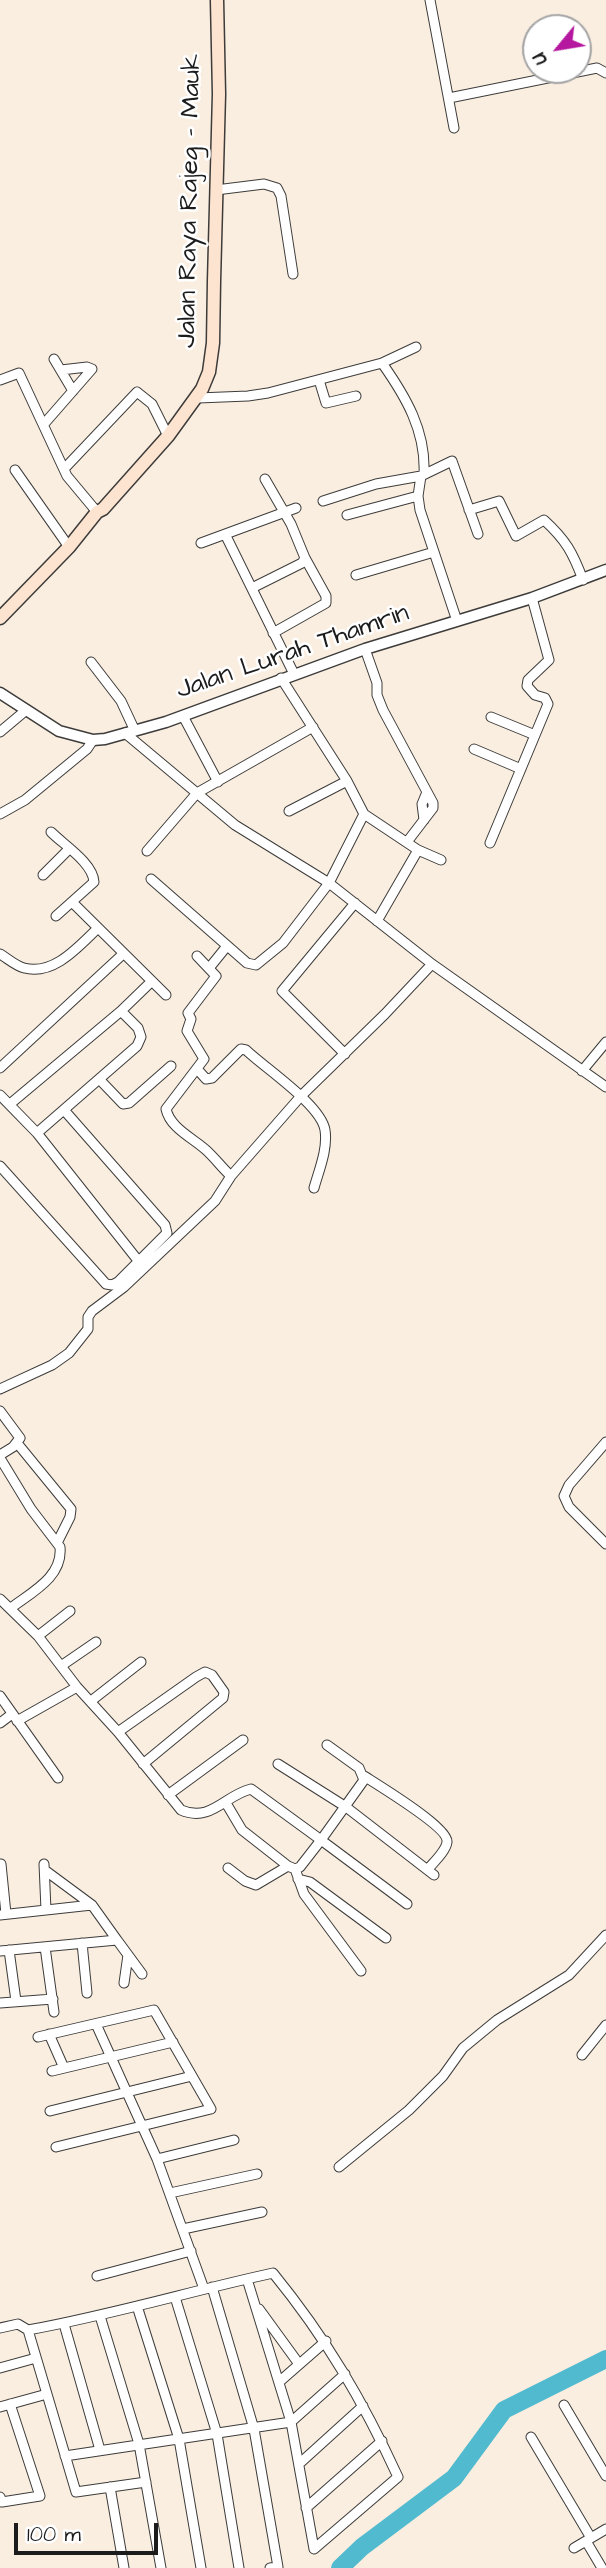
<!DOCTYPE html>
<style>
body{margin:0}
#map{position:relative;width:606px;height:2568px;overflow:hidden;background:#faeee1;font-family:"Architects Daughter",sans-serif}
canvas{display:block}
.north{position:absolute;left:522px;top:14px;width:70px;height:70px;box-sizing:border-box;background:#fff;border:2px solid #a4a4a4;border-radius:50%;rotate:240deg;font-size:19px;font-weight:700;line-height:28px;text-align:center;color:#1c1c1c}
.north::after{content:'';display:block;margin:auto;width:24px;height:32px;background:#b5179e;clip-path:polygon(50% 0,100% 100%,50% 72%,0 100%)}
.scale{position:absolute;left:14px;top:2523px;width:144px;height:32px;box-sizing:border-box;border:4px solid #1c1c1c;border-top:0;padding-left:9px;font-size:21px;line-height:24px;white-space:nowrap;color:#1c1c1c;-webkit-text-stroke:5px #fff;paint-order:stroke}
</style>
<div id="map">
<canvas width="606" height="2568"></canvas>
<div class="north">U</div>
<div class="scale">100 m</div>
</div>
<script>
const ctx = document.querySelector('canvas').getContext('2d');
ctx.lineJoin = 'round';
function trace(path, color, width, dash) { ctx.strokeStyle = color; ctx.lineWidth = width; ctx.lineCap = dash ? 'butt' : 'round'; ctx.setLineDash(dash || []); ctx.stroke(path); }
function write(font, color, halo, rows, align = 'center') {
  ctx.font = font + ' "Architects Daughter",sans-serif'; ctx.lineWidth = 5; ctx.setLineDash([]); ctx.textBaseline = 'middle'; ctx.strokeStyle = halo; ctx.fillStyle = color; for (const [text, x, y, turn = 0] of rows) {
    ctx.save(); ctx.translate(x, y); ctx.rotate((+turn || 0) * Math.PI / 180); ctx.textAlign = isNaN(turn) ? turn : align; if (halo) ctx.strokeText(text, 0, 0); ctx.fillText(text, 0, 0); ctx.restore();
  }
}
trace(new Path2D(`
 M 340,2568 L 362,2547 L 454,2478 L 504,2410 L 606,2359`), '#51bace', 18);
const minor = new Path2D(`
 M 430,0 L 454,128
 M 449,98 L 597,68 L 606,73
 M 216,190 L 264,184 L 277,188 L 281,196 L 293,274
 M 54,359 L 73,391
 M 382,363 C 406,397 426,431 424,474
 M 0,380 L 19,373 L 67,476 L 97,512
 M 319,380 L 326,403 L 356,396
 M 198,398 L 248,396 L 268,393 L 382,363 L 416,347
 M 44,424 L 92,369 L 87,367 L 61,370
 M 64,469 L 137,392 L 152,404 L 168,436
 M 15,470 L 69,547
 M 421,476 L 418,496 L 420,510 L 457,621
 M 323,501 L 376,484 L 421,476 L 452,461 L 478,534
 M 469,510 L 499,501 L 516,536 L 544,520 C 566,540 573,553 583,580
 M 347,515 L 418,496
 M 225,534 L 294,674
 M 201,543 L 296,508
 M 356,575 L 434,552
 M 252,588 L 302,563 L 305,558 L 291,524 L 265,479
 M 273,633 L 326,603 L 326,596 L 305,558
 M 365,649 L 377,683 L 377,695 L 383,710 L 433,803 L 433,808 L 407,842
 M 91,662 L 121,701 L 135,731
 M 281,678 L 347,781 L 364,814 L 418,850 L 441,860
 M 183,716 L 218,782
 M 491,717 L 535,735
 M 0,732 L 25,711
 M 125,733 L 235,825 L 329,883 L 432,964 L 606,1087
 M 474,749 L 521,769
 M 289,811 L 347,781
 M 0,814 L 25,800 L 87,749 L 93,740
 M 424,820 L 422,804 L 427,792
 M 51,832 C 64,845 93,863 94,882 L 56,916
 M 490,843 L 548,704 L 545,698 L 535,695 L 527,686 L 528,680 L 549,660 L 532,598
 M 147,851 L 197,793 L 313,727
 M 43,875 L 69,849
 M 151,879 L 247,963 L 256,965 L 283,943 L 329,883 L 364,814
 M 72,902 L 166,995
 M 377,921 L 418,850
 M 0,954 C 7,958 16,966 24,968 C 54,976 79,946 98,928
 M 197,956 L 216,976 L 188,1013 L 191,1019 L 187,1031 L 204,1059 L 166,1109 C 170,1128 193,1138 206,1150 C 215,1158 222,1168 231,1176
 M 210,967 L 227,946
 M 121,1011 L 152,981
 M 345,1054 L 282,991 L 355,903
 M 0,1068 L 123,954
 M 198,1070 L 206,1079 L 212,1078 L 241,1049 L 246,1050 C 266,1069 321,1105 325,1130 C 328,1149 319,1170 314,1188
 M 582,1071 L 606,1042
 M 100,1080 L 123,1104 L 129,1103 L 171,1066
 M 0,1095 L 37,1133 L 140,1263
 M 10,1104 L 121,1011 L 138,1028 L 141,1037 L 137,1046 L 37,1133
 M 0,1166 L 106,1284 L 112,1285 L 118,1282 L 167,1233 L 165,1225 L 64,1110
 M 0,1389 L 52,1365 L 69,1353 L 88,1329 L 88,1317 L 92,1311 L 124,1287 L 215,1201 L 231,1176 L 301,1096 L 385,1014 L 432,964
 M 0,1411 L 20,1438 L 13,1447 L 0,1455
 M 606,1442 L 569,1485 L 564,1496 L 569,1507 L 606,1544
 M 17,1443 L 71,1509 L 70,1517 L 58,1541
 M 0,1458 L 31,1509 L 60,1547 C 63,1577 32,1592 11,1608
 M 0,1599 L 38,1636 L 77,1687 L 118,1732 L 181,1810 C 211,1823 225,1795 251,1789 L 321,1840 L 364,1780 L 359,1768 L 327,1745
 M 38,1636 L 70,1611
 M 61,1666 L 96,1642
 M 0,1696 L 58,1778
 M 91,1701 L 141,1662
 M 17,1721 L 77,1687
 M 0,1723 L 12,1714
 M 118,1732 L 196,1677 L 205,1672 L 212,1675 L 224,1692 L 223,1698 L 143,1764
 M 278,1764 L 346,1807 L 434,1875
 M 364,1776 C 378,1785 449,1828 447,1842 C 446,1851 434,1862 428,1869
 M 168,1795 L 243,1740
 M 226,1803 L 242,1830 L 288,1866 L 295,1869 L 300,1867 L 321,1840 L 407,1904
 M 1,1864 L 6,1914
 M 44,1864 L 46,1910
 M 228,1868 L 245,1881 L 256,1885 L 288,1866
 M 295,1869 L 304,1894 L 361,1971
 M 46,1871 L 92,1905 L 117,1940
 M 298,1879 L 310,1882 L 386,1938
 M 0,1915 L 92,1905
 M 82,1943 L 87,1993
 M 45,1947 L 54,2012
 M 9,1950 L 16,2001
 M 0,1951 L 117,1940 L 142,1974
 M 124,1983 L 128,1955
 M 0,2003 L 53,1999
 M 96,2024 L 157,2159 L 204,2289
 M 49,2034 L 64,2068
 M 38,2037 L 154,2010 L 211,2109 L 56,2147
 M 582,2055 L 606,2025
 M 52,2071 L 173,2042
 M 50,2111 L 192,2076
 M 157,2159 L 234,2140
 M 339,2167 L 409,2110 L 443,2076 L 463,2048 L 497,2020 L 569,1975 L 606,1935
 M 170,2193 L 257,2174
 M 183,2229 L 262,2212
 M 97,2276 L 191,2251
 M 212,2287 L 254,2429 L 278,2567 L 270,2568
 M 175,2297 L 217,2434 L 239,2568
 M 137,2306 L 179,2439 L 201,2568
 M 259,2309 L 299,2364
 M 100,2316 L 139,2444 L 161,2568
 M 64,2324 L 100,2450
 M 0,2328 L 18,2324 L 28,2330 C 111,2315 191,2291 273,2273 C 326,2338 363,2401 398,2477 L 314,2549 L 291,2422 L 247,2279
 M 28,2330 L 76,2492 L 146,2482
 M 0,2368 L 36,2358
 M 279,2382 L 326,2341
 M 564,2405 L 606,2476
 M 0,2407 L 47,2394
 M 531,2437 L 591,2538
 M 65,2456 L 291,2422 L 345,2374
 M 299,2464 L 363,2406
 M 110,2487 L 124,2568
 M 0,2497 L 2,2502 L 40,2496 L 10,2404
 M 306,2508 L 382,2441
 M 586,2541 L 602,2568
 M 574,2548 L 606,2529`);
const tertiary = new Path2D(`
 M 0,693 L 59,731 L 93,740 L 105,739 L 166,722 L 365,649 L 532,598 L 606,570`);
const secondary = new Path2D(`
 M 0,618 L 69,547 L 97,512 L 103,509 L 168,436 L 202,389 L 209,372 L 213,343 L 214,281 L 219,94 L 217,0`);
trace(minor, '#3d3c3a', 11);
trace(tertiary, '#3d3c3a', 13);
trace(secondary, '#3d3c3a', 15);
trace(minor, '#fff', 9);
trace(tertiary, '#fff', 10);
trace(secondary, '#fde4d0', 12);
write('26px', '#1c1c1c', '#fff', [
 ["Jalan Raya Rajeg - Mauk",191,201,-89],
 ["Jalan Lurah Thamrin",293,653,-19]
]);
</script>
